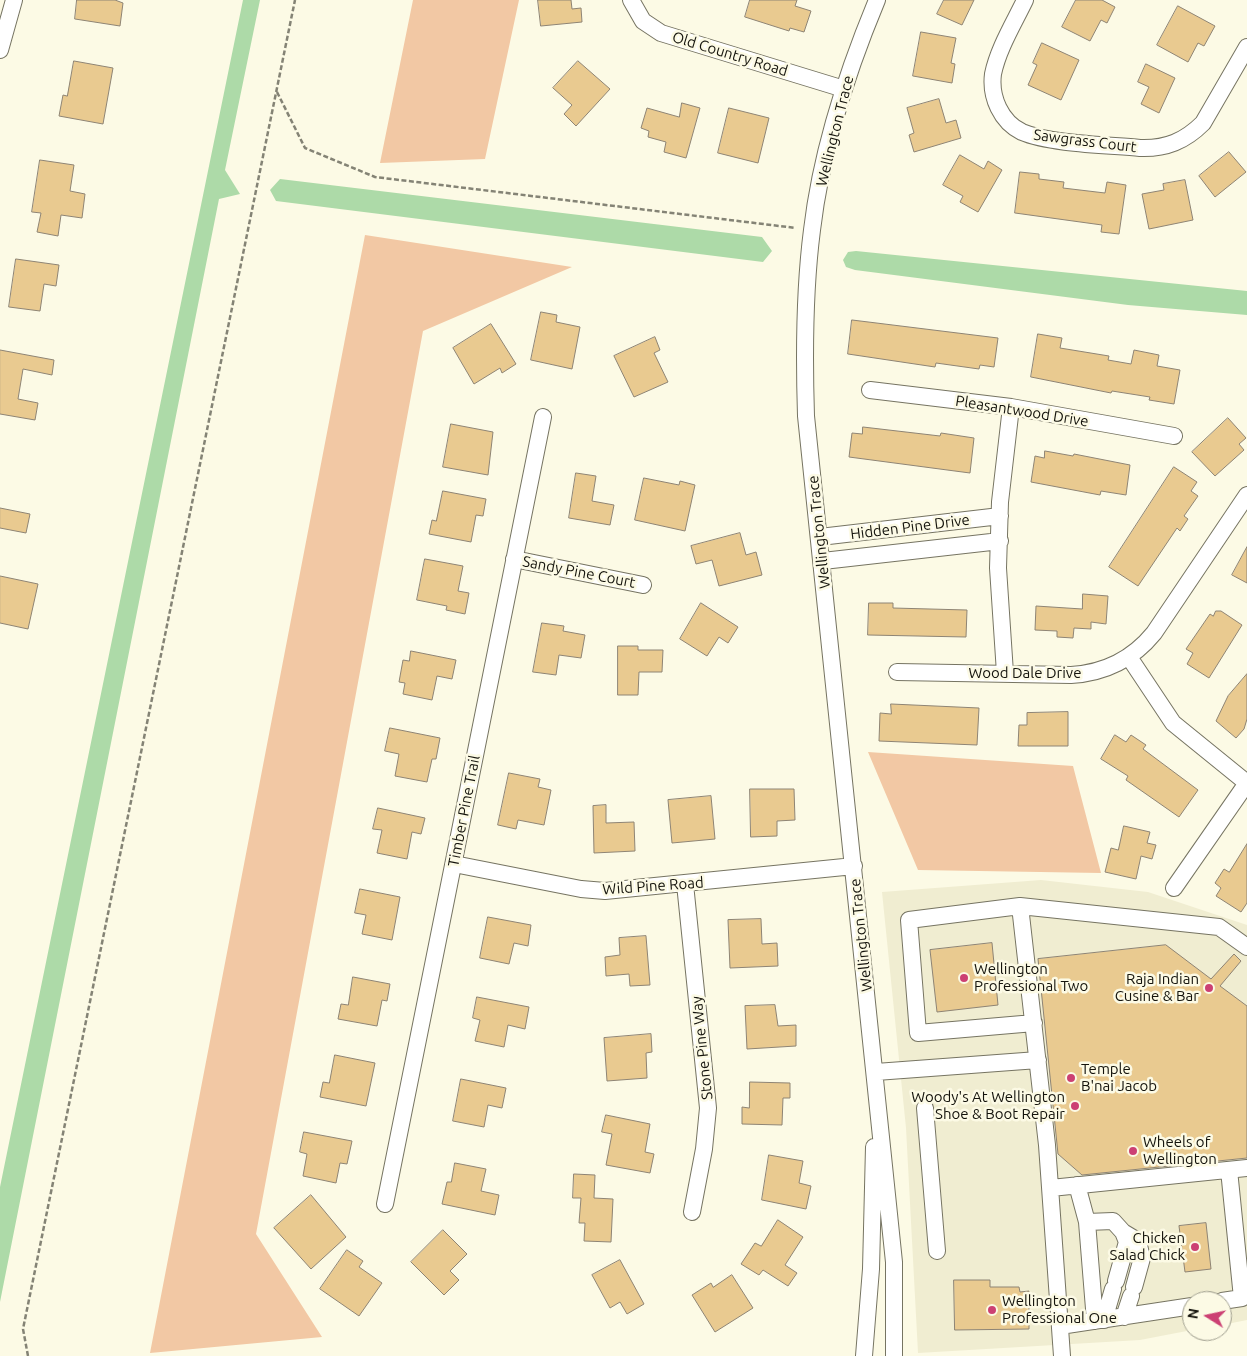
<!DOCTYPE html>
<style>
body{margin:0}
#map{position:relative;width:1247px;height:1356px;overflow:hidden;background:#fcfae5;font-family:Ubuntu,sans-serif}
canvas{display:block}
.north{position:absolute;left:1182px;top:1291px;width:50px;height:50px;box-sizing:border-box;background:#fcfae5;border:1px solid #9f9e8e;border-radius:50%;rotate:280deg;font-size:14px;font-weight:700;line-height:20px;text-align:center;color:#14130c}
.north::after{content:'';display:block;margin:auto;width:18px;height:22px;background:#cc4073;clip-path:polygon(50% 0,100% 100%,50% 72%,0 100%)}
</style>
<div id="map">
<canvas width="1247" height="1356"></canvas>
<div class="north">N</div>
</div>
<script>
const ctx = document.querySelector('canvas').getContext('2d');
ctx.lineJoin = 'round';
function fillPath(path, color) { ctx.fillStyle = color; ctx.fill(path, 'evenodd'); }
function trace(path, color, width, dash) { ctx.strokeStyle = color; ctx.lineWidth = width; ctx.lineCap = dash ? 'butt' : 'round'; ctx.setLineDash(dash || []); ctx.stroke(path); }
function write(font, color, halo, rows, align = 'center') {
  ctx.font = font + ' Ubuntu,sans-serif'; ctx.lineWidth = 5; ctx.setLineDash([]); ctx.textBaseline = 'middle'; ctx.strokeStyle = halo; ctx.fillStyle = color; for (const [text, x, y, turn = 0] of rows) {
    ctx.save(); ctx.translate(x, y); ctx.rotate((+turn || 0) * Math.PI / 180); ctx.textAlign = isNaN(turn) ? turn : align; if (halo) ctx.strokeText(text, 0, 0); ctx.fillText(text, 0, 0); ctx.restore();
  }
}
fillPath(new Path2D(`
 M 1041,880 L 1148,892 L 1247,925 L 1247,1320 L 1222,1325 L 1222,1301 L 1192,1301 L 1192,1330 L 1140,1340 L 918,1353 L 906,1128 L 882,892 Z`), '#f0edd1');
fillPath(new Path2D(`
 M 413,0 L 519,0 L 485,159 L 380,163 Z
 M 365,235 L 572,267 L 423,331 L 256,1234 L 322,1337 L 150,1353 Z
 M 868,752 L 1073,766 L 1101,873 L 918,870 Z`), '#f2c8a4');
fillPath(new Path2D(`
 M 243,0 L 260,0 L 225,170 L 240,194 L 219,199 L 0,1302 L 0,1187 Z
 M 280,179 L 762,237 L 772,251 L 763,262 L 276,201 L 270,190 Z
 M 856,251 L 1247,291 L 1247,315 L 1128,305 L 855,270 L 846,267 L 843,260 L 848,252 Z`), '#addaa8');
const building = new Path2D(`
 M 77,0 L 115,0 L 123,3 L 120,26 L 75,19 Z
 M 538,0 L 571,0 L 572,9 L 581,8 L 582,22 L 541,26 Z
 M 750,0 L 797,0 L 795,6 L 811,11 L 804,32 L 790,28 L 789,31 L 745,17 Z
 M 944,0 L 974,0 L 962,25 L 937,14 Z
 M 1076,0 L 1102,0 L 1115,7 L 1107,23 L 1101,20 L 1090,41 L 1062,27 Z
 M 1178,6 L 1215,26 L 1204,46 L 1198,43 L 1188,62 L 1157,45 Z
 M 921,32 L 956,38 L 951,63 L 955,64 L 952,83 L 913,76 Z
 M 1042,43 L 1079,60 L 1061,100 L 1028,85 L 1037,65 L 1033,63 Z
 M 74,61 L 113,68 L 103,124 L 59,116 L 63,95 L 67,96 Z
 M 578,61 L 610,89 L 576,126 L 564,114 L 572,105 L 553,88 Z
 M 1146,64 L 1175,78 L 1159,113 L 1141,104 L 1149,87 L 1138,82 Z
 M 939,99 L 946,123 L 956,120 L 961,138 L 914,152 L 909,135 L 914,133 L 907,108 Z
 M 682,103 L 700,108 L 686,158 L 664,152 L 666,142 L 648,137 L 649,131 L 641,128 L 647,108 L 679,117 Z
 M 729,108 L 769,118 L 758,163 L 718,153 Z
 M 1229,152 L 1246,172 L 1215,197 L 1199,176 Z
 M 960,155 L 984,169 L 988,161 L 1002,170 L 978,212 L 960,202 L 963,196 L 943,185 Z
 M 40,160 L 74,165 L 70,191 L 85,194 L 82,218 L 61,215 L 58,236 L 37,232 L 41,213 L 32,212 Z
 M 1020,172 L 1039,174 L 1039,179 L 1064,182 L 1063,188 L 1105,193 L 1107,182 L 1126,185 L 1119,234 L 1101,232 L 1102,225 L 1015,213 Z
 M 1185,180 L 1193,220 L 1149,229 L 1142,194 L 1164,190 L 1163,184 Z
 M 16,259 L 59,265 L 56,286 L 44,284 L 40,311 L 9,307 Z
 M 541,312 L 557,315 L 556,322 L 580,327 L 572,369 L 531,360 Z
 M 852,320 L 998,338 L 994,367 L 980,365 L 979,369 L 936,363 L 935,367 L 848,354 Z
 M 491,324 L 516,364 L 502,373 L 500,368 L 474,384 L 453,348 Z
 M 1038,334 L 1062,338 L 1060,348 L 1109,356 L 1108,360 L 1131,364 L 1134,350 L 1159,355 L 1157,366 L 1180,370 L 1174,404 L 1149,400 L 1150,397 L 1112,391 L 1111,393 L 1031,377 Z
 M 655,337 L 660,350 L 654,353 L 668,382 L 634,397 L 614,356 Z
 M 0,350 L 54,360 L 52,375 L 23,369 L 18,399 L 38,403 L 35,420 L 0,414 Z
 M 1228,418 L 1246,438 L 1239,444 L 1244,450 L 1215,476 L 1192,452 Z
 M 451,424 L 493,432 L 488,475 L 443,467 Z
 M 863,427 L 940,436 L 941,433 L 974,438 L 970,473 L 849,457 L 852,433 L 862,434 Z
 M 1045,451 L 1073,456 L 1074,454 L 1130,465 L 1126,495 L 1101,491 L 1100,495 L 1031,482 L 1035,456 L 1044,458 Z
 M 1174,467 L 1197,482 L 1191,491 L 1198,496 L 1184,516 L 1188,519 L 1180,531 L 1177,528 L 1138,586 L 1109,567 Z
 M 576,473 L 596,476 L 592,501 L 614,505 L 610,525 L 569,518 Z
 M 644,478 L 679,485 L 680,481 L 695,485 L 685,531 L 635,520 Z
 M 443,491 L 486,499 L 483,516 L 476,515 L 471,542 L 429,534 L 432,520 L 436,521 Z
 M 0,508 L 30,514 L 26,533 L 0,528 Z
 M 740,533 L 746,555 L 756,552 L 762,575 L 719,586 L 712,560 L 696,564 L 691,546 Z
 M 1247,547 L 1247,583 L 1232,575 Z
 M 425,559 L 463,566 L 458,591 L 469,593 L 465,614 L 446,610 L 447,606 L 417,600 Z
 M 0,576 L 38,584 L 28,629 L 0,623 Z
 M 1083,594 L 1108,596 L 1106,624 L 1091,622 L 1091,629 L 1074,628 L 1073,638 L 1057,637 L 1057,631 L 1035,630 L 1036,606 L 1082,609 Z
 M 701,603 L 738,627 L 728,643 L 719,637 L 707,656 L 680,639 Z
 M 869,603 L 893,603 L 893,608 L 967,610 L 966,637 L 868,635 Z
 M 1216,611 L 1221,611 L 1242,625 L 1209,678 L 1187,664 L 1193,653 L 1186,649 L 1210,614 L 1213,616 Z
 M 542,623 L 564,626 L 563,631 L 585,635 L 581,658 L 559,655 L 556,675 L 533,672 Z
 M 618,646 L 638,646 L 638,650 L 663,650 L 662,672 L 639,672 L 638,695 L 618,695 Z
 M 411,651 L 456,660 L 452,679 L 437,676 L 432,700 L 403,694 L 405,683 L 399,682 L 403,660 L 409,661 Z
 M 1247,674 L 1247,719 L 1244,729 L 1236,738 L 1216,721 L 1228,696 Z
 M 891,704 L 979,708 L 977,745 L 879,741 L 880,713 L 891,714 Z
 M 1068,712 L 1068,746 L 1018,746 L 1019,725 L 1027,725 L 1027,713 Z
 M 390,728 L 440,738 L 436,759 L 432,759 L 427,782 L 395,776 L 399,754 L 385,751 Z
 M 1115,735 L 1126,742 L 1131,735 L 1146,745 L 1143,749 L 1198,790 L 1179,817 L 1126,780 L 1128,776 L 1101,759 Z
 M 509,773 L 540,779 L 538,787 L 551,790 L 544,825 L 518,820 L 516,829 L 498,825 Z
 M 750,789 L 794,789 L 795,820 L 777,821 L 777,836 L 751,837 Z
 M 711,796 L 715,839 L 672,843 L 668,800 Z
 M 606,805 L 606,823 L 634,822 L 635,851 L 594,853 L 593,806 Z
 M 378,808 L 425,818 L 421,834 L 412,832 L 407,859 L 377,853 L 382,830 L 373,829 Z
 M 1124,826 L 1150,832 L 1147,843 L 1156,845 L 1152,859 L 1141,856 L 1136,879 L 1105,872 L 1111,848 L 1118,850 Z
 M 1247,844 L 1247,903 L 1241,912 L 1216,896 L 1221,888 L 1215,883 L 1224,869 L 1229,872 Z
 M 360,889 L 400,897 L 392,940 L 362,934 L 366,915 L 355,913 Z
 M 488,917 L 531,925 L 528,946 L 514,943 L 509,964 L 480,958 Z
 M 761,919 L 762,944 L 777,943 L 778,966 L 730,968 L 728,920 Z
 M 646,936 L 650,985 L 630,986 L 629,974 L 606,976 L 605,957 L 620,955 L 619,938 Z
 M 992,943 L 998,1005 L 937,1012 L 930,950 Z
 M 1166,945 L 1211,979 L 1234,954 L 1241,961 L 1220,986 L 1247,1006 L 1247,1158 L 1082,1175 L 1058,1154 L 1038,959 Z
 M 353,977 L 390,984 L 387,1001 L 382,1000 L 377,1026 L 338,1019 L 341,1004 L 348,1005 Z
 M 477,997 L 529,1007 L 525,1029 L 508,1025 L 504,1047 L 475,1041 L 480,1020 L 473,1018 Z
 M 775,1005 L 778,1026 L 796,1025 L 796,1046 L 747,1049 L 745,1006 Z
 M 651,1034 L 652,1052 L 646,1053 L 647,1078 L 607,1081 L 604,1038 Z
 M 335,1055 L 375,1063 L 366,1106 L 320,1097 L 323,1082 L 329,1083 Z
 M 461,1079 L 506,1088 L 502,1108 L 488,1105 L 484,1127 L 453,1121 Z
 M 750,1082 L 790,1083 L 790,1098 L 783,1098 L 782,1125 L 742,1124 L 742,1107 L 749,1108 Z
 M 606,1115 L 650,1124 L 645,1152 L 654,1154 L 650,1173 L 606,1165 L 612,1134 L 602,1132 Z
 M 304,1132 L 352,1141 L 347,1164 L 340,1163 L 336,1183 L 303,1176 L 307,1154 L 300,1152 Z
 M 769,1155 L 803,1161 L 799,1183 L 811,1186 L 806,1209 L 762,1200 Z
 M 455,1163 L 486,1169 L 481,1191 L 499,1195 L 495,1215 L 442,1204 L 447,1182 L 451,1182 Z
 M 574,1174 L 595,1175 L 594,1198 L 613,1199 L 611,1242 L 584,1241 L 585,1223 L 579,1223 L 581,1198 L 573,1198 Z
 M 311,1195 L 346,1237 L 311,1269 L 274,1228 Z
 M 778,1220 L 803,1237 L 785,1265 L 797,1273 L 788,1286 L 763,1270 L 759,1275 L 741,1264 L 755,1243 L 761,1246 Z
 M 1206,1223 L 1211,1269 L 1185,1272 L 1179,1226 Z
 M 443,1230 L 467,1254 L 450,1271 L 459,1280 L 444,1295 L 411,1262 Z
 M 347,1250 L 363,1261 L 359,1267 L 382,1283 L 359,1316 L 320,1289 Z
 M 620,1260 L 644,1304 L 627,1314 L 620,1302 L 610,1308 L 592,1275 Z
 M 732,1275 L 753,1308 L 715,1332 L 692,1295 L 711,1283 L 713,1287 Z
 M 954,1280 L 990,1280 L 990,1287 L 1019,1287 L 1020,1292 L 1029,1291 L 1029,1329 L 955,1330 Z`);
fillPath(building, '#e9ca90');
trace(building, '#8e8474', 1);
const minor = new Path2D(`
 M 631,0 L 643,21 L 661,33 L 844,89
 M 877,0 C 847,72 821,153 812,230 C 804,292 804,354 806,416 L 894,1262 L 894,1356
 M 1025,0 C 1014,23 998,49 993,74 C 990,97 1001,122 1022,132 C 1050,144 1109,145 1140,148 C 1166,149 1185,141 1203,123 L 1247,47
 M 0,50 L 14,0
 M 870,390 L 1011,407 L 1174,436
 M 820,537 L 1000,516
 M 514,559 L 643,585
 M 823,561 L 1000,541
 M 1129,657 L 1173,723 L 1247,783
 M 897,672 L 1071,675 C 1105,673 1132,660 1154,633 L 1247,495
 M 1005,673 L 998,568 L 1000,502 L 1011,407
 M 454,864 L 581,889 L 605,891 L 854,866
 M 685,884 L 708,1108 L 704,1149 L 692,1212
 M 1174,888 L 1247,783
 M 1020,906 L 1047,1145 L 1062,1356
 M 1034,1023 L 918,1033 L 909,920 L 1020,906 L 1219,927 L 1247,947
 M 876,1072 L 1038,1060
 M 925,1108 L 937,1251
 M 1077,1185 L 1087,1222 L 1095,1321
 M 1051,1188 L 1247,1168
 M 385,1204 L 543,417
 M 1087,1222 L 1113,1221 L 1123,1232 L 1127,1242 L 1116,1281
 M 1123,1232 L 1138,1241 L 1142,1258 L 1134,1287
 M 1222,1301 L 1242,1298 L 1229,1170
 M 1124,1317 L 1131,1296
 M 1104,1320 L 1113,1289
 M 1060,1326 L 1192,1306
 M 864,1356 L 871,1269 L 874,1147`);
trace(minor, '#767462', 18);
trace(new Path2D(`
 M 277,92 L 305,148 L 375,177 L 796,228
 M 28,1356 L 23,1329 L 295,0`), '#848375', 2.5, [5, 2.5]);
trace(minor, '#fff', 16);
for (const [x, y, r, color] of [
 [964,978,5,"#cc4073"],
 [1209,988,5,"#cc4073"],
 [1071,1078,5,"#cc4073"],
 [1075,1106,5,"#cc4073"],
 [1133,1151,5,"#cc4073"],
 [1195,1247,5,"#cc4073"],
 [992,1310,5,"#cc4073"]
]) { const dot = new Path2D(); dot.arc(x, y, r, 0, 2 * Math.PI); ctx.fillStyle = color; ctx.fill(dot); trace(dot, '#fcfae5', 2); }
write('15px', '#14130c', '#fcfae5', [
 ["Old Country Road",730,54,17],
 ["Wellington Trace",835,131,-76],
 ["Sawgrass Court",1085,141,7],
 ["Pleasantwood Drive",1022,411,9],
 ["Hidden Pine Drive",910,527,-7],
 ["Wellington Trace",819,532,-96],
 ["Sandy Pine Court",579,572,11],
 ["Wood Dale Drive",1025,673],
 ["Timber Pine Trail",464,811,-79],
 ["Wild Pine Road",653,886,-4],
 ["Wellington Trace",861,935,-96],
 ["Stone Pine Way",702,1048,-96]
]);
write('15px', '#14130c', '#fcfae5', [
 ["Wellington",974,969],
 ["Professional Two",974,986],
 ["Raja Indian",1199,979,"right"],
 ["Cusine & Bar",1199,996,"right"],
 ["Temple",1081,1069],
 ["B'nai Jacob",1081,1086],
 ["Woody's At Wellington",1065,1097,"right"],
 ["Shoe & Boot Repair",1065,1114,"right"],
 ["Wheels of",1143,1142],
 ["Wellington",1143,1159],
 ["Chicken",1185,1238,"right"],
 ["Salad Chick",1185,1255,"right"],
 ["Wellington",1002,1301],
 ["Professional One",1002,1318]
], 'left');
</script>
